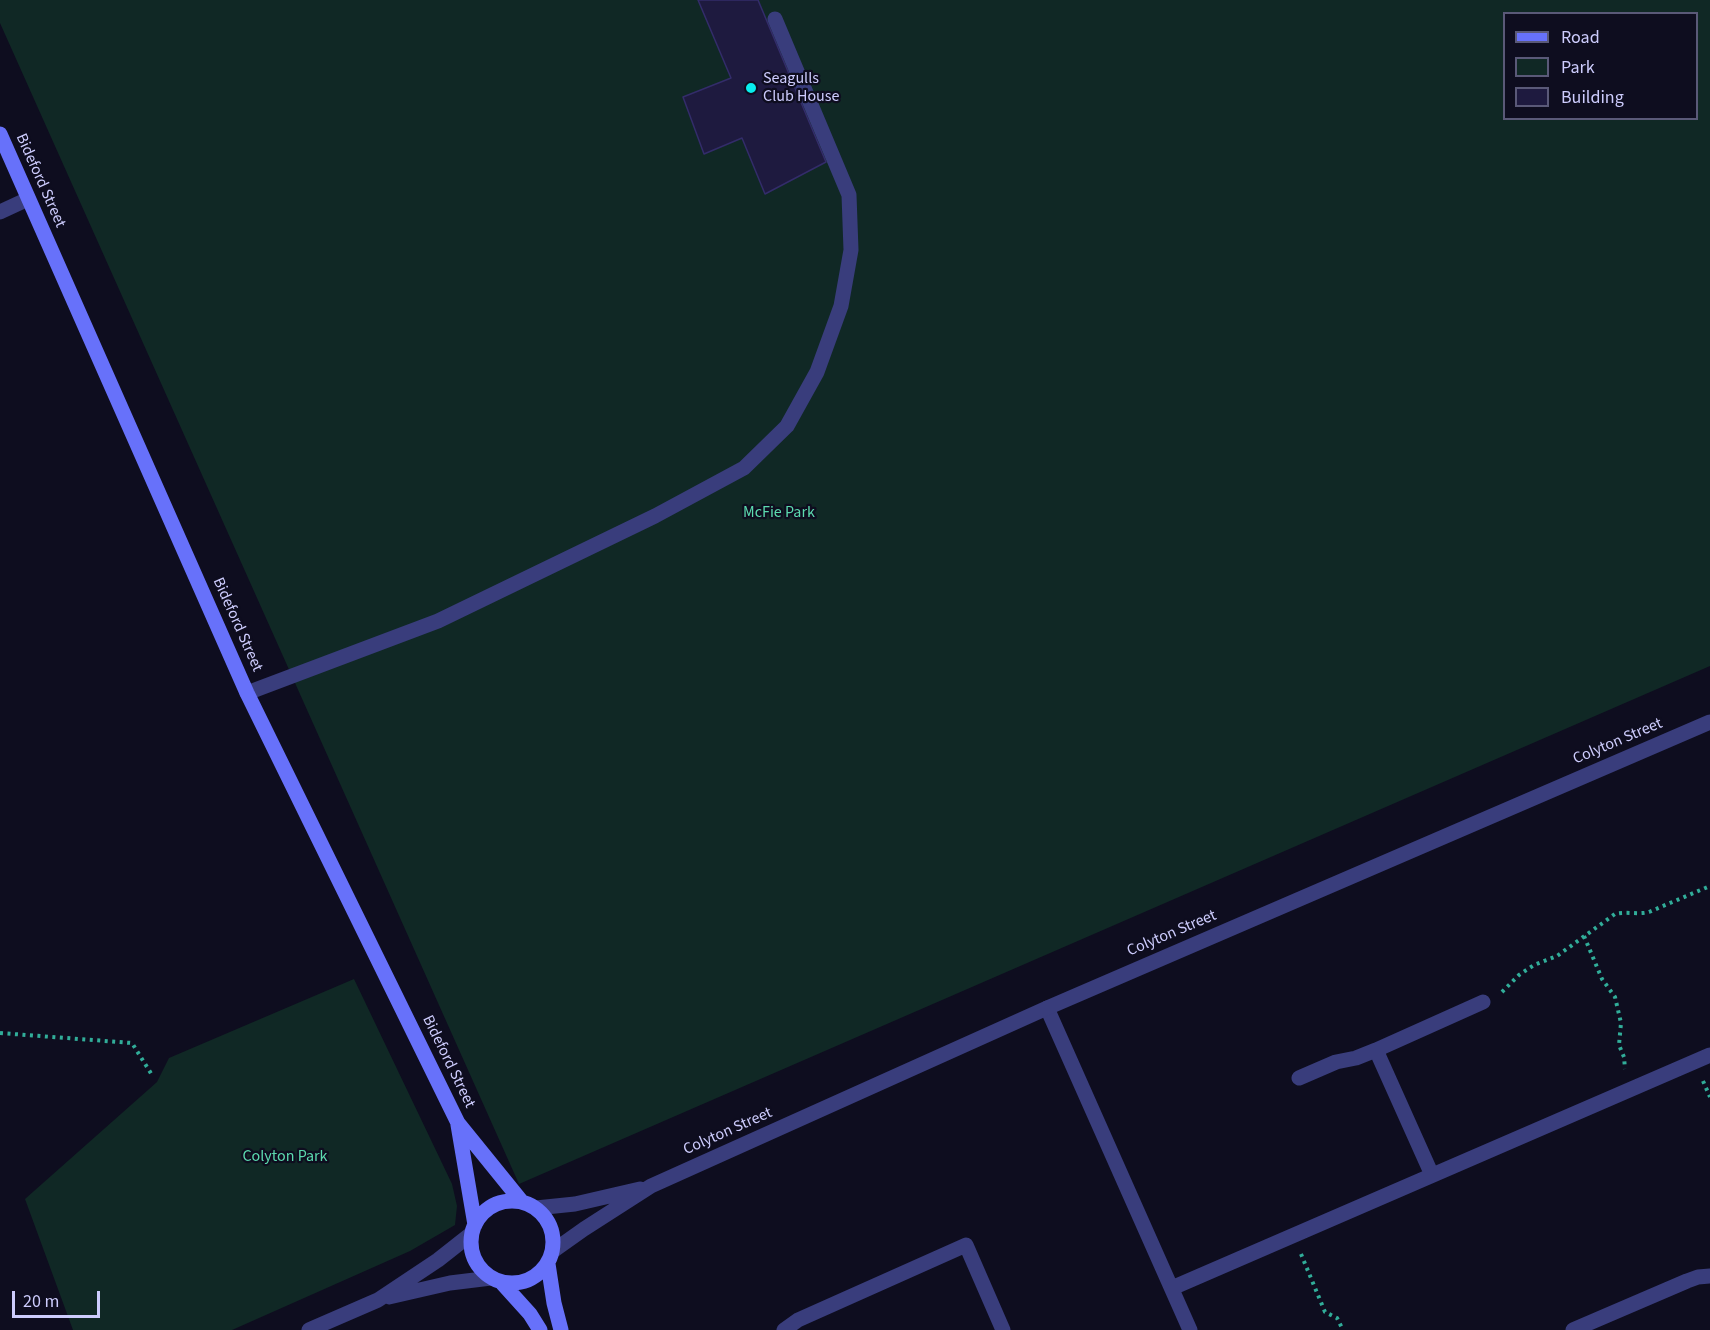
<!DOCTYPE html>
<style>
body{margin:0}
#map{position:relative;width:1710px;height:1330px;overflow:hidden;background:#0e0d1f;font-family:"Source Sans 3",sans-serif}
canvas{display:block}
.legend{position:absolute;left:1503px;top:12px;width:195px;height:108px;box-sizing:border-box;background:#0e0d1f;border:2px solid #5a5978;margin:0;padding:8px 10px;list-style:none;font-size:18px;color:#cdccfd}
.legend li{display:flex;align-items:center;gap:12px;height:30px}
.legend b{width:30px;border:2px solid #5a5978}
.scale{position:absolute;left:12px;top:1291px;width:88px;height:27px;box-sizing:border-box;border:3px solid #cdccfd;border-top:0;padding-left:8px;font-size:18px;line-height:21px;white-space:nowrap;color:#cdccfd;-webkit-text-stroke:4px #0e0d1f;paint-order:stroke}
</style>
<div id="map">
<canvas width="1710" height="1330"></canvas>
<ul class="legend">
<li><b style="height:8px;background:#6771fa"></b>Road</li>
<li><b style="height:16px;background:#102825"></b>Park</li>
<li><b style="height:16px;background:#1e1a3f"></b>Building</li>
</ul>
<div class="scale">20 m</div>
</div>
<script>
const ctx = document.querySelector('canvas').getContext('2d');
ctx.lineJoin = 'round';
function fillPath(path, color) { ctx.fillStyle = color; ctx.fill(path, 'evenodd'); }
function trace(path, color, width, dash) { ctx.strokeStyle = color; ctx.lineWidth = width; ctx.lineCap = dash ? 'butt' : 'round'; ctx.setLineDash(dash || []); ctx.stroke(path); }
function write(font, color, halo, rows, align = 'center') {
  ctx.font = font + ' "Source Sans 3",sans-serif'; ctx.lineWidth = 4.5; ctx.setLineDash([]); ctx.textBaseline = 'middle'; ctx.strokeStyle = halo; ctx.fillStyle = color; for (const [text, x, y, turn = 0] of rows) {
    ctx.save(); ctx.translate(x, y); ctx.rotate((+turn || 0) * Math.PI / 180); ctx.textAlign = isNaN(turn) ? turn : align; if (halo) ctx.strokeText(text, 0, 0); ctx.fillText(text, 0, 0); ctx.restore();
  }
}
fillPath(new Path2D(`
 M 0,0 L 1710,0 L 1710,666 L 519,1184 L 0,23 ZM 1504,14 L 1696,14 L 1696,118 L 1504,118 Z
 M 354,979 L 452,1184 L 457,1206 L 455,1225 L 410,1251 L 232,1330 L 73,1330 L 25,1199 L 157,1082 L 169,1058 Z`), '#102825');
const building = new Path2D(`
 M 698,0 L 758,0 L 826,162 L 765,194 L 742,138 L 704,154 L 683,97 L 731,78 Z`);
fillPath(building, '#1e1a3f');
trace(building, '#332c6a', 1.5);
trace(new Path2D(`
 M 1584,936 L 1602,979 L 1615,997 L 1621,1023 L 1619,1045 L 1624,1057 L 1625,1069
 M 1502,992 L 1519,975 L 1534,965 L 1557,956 L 1615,914 C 1626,911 1638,915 1649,912 L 1710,886
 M 0,1033 L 132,1043 L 152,1075
 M 1703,1081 L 1710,1097
 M 1301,1254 L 1325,1312 L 1337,1318 L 1343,1330`), '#31ad99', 4, [3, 4.5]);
trace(new Path2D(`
 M 247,693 L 438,621 L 655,516 L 744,468 L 787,426 L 817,372 L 841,306 L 851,250 L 849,195 L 775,19
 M 1047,1008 L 1190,1330
 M 1376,1050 L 1432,1175
 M 1299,1078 L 1336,1062 L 1356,1058 L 1376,1050 L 1483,1002
 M 1172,1288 L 1710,1055
 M 784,1330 L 798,1320 L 966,1245 L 1003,1330
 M 1573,1330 L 1687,1281 L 1698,1277 L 1710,1276`), '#393d7c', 15);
trace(new Path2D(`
 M 0,212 L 28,199
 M 536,1208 L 575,1204 L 640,1189
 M 553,1251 L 584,1229 L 651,1186 L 1047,1008 L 1710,722
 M 389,1297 L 450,1283 L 491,1278
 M 309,1330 L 378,1300 L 438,1260 L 471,1234`), '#393d7c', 15);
trace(new Path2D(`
 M 0,134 L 247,693 L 458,1123 L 522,1202
 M 458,1125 L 475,1225
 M471 1242a41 41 0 1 1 82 0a41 41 0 1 1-82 0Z
 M 548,1264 L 554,1303 L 561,1330
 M 502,1283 L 530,1314 L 540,1330`), '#6771fa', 15);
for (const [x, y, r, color] of [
 [751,88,6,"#08edee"]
]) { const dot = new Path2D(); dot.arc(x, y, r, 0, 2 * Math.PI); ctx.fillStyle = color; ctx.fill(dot); trace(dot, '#0e0d1f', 2); }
write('16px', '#cdccfd', '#0e0d1f', [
 ["Seagulls",763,79],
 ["Club House",763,97]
], 'left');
write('16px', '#cdccfd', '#0e0d1f', [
 ["Bideford Street",40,181,66],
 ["Bideford Street",237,625,66],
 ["Colyton Street",1618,742,-23],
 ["Colyton Street",1172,934,-23],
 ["Bideford Street",448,1062,64],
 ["Colyton Street",728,1132,-24]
]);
write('16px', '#5cdaaf', '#0e0d1f', [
 ["McFie Park",779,513],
 ["Colyton Park",285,1157]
]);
</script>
